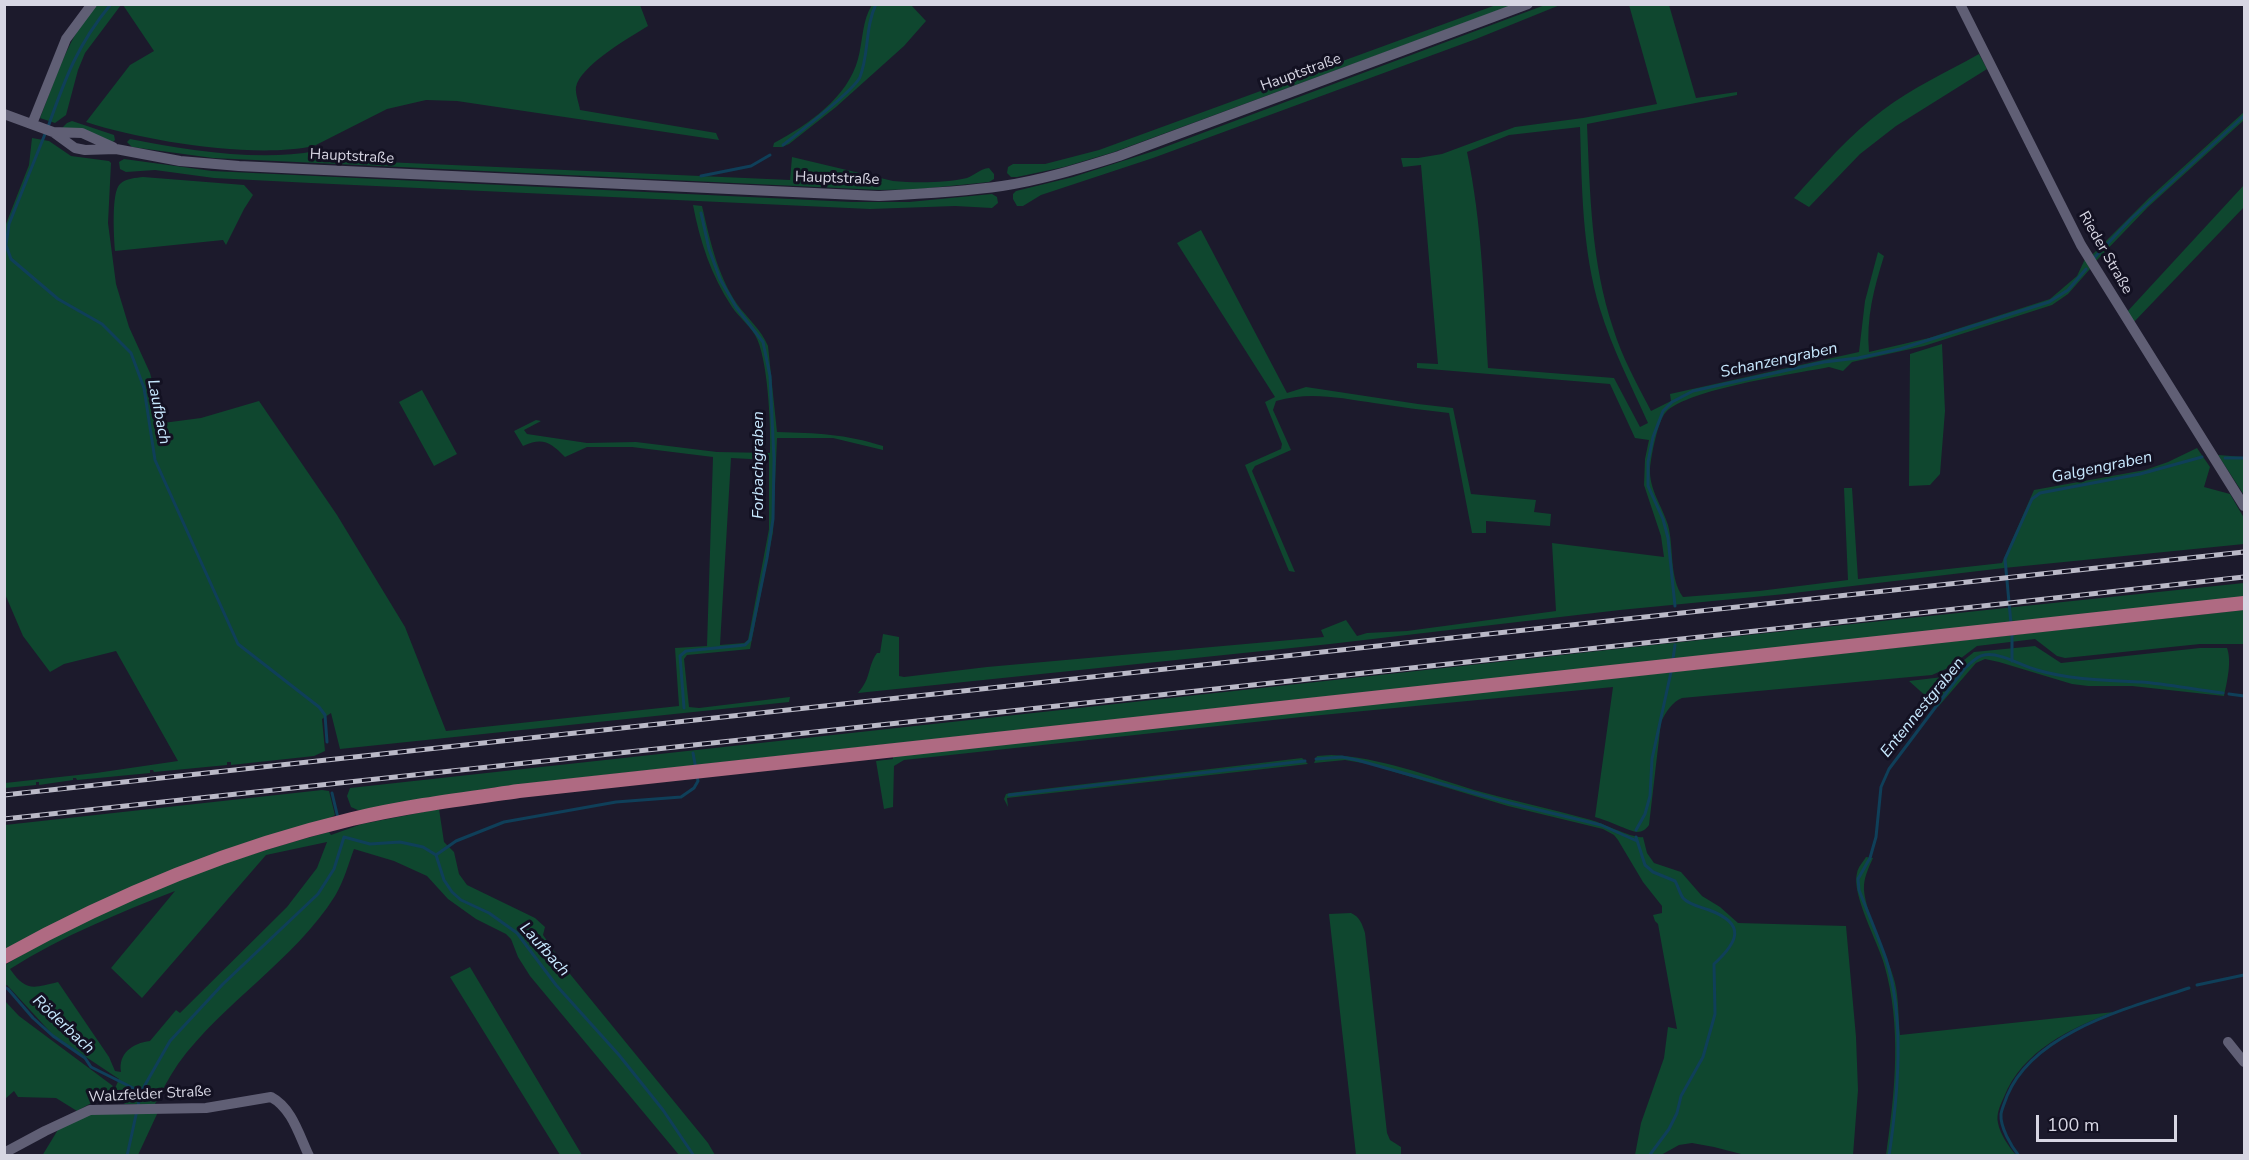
<!DOCTYPE html>
<meta charset="utf-8">
<style>
body{margin:0}
#map{position:relative;width:2249px;height:1160px;overflow:hidden;background:#1c1a2c;font-family:"Nunito Sans",sans-serif}
canvas{display:block}
.frame{position:absolute;inset:0;border:6px solid #d7d6e3;pointer-events:none}
.scale{position:absolute;left:2036px;top:1115px;width:141px;height:27px;box-sizing:border-box;border:3px solid #d7d6e3;border-top:0;padding-left:8px;font-size:18px;line-height:21px;white-space:nowrap;color:#d7d6e3;-webkit-text-stroke:4px #131122;paint-order:stroke}
</style>
<div id="map">
<canvas width="2249" height="1160"></canvas>
<div class="frame"></div>
<div class="scale">100 m</div>
</div>
<script>
const ctx = document.querySelector('canvas').getContext('2d');
ctx.lineJoin = 'round';
function fillPath(path, color) { ctx.fillStyle = color; ctx.fill(path, 'evenodd'); }
function trace(path, color, width, dash) { ctx.strokeStyle = color; ctx.lineWidth = width; ctx.lineCap = dash ? 'butt' : 'round'; ctx.setLineDash(dash || []); ctx.stroke(path); }
function write(font, color, halo, rows, align = 'center') {
  ctx.font = font + ' "Nunito Sans",sans-serif'; ctx.lineWidth = 6; ctx.setLineDash([]); ctx.textBaseline = 'middle'; ctx.strokeStyle = halo; ctx.fillStyle = color; for (const [text, x, y, turn = 0] of rows) {
    ctx.save(); ctx.translate(x, y); ctx.rotate((+turn || 0) * Math.PI / 180); ctx.textAlign = isNaN(turn) ? turn : align; if (halo) ctx.strokeText(text, 0, 0); ctx.fillText(text, 0, 0); ctx.restore();
  }
}
fillPath(new Path2D(`
 M 96,5 L 121,5 L 85,53 L 78,70 L 66,115 L 55,123 L 40,118 C 56,78 68,37 96,5 Z
 M 640,5 L 648,26 C 630,37 580,66 576,87 C 575,94 579,103 580,110 L 716,133 L 719,140 L 457,101 L 426,100 L 387,109 L 314,146 C 254,159 144,141 86,122 L 130,65 L 154,51 L 123,5 Z
 M 872,5 L 911,5 L 926,21 L 904,46 L 836,107 L 789,144 L 782,147 L 773,147 L 774,143 C 808,125 848,97 858,59 C 863,41 862,20 872,5 Z
 M 1496,5 L 1513,5 L 1114,152 L 1064,167 L 1017,177 L 1011,177 L 1007,173 L 1008,167 L 1013,164 L 1045,164 L 1099,150 Z
 M 1545,5 L 1560,5 L 1476,39 L 1153,158 L 1041,195 L 1023,206 L 1017,206 L 1013,199 L 1013,194 L 1016,191 L 1073,177 L 1157,150 Z
 M 1629,5 L 1669,5 L 1696,98 L 1737,92 L 1737,95 L 1587,124 C 1590,193 1591,262 1613,328 C 1622,357 1637,384 1651,411 L 1671,401 L 1670,394 L 1859,352 L 1865,301 L 1878,252 L 1884,256 C 1874,288 1866,318 1869,352 L 1929,338 L 2050,299 L 2077,276 L 2085,259 L 2090,269 L 2068,294 L 2052,305 L 1924,346 L 1852,362 L 1843,371 L 1829,367 C 1794,374 1688,389 1666,412 C 1658,420 1651,456 1650,469 C 1649,489 1662,506 1668,525 C 1674,547 1669,578 1683,597 L 1759,591 L 1848,580 L 1844,488 L 1852,488 L 1858,579 L 2002,563 L 2034,490 L 2145,470 L 2168,462 L 2197,448 L 2210,467 L 2204,487 L 2230,494 L 2244,518 L 2244,544 L 2004,568 L 1785,594 L 1620,610 L 1330,644 L 858,693 C 872,677 867,667 877,653 L 880,653 L 883,634 L 899,637 L 899,676 L 904,677 L 987,667 L 1324,637 L 1321,630 L 1346,620 L 1357,636 L 1367,633 L 1407,631 L 1556,611 L 1552,543 L 1664,557 L 1661,536 L 1644,485 L 1645,459 L 1649,440 L 1635,438 L 1610,384 L 1417,368 L 1417,363 L 1438,364 L 1421,165 L 1403,167 L 1401,158 L 1418,158 L 1442,154 L 1515,127 L 1583,118 L 1657,104 ZM 1580,127 C 1582,188 1582,250 1600,309 C 1612,348 1631,385 1648,423 L 1640,427 L 1614,378 L 1488,368 C 1484,296 1482,223 1467,152 L 1509,135 Z
 M 1979,54 L 1987,69 L 1896,126 L 1860,154 L 1809,207 L 1794,198 C 1822,167 1849,135 1883,110 C 1912,88 1947,72 1979,54 Z
 M 2244,112 L 2244,120 L 2148,207 L 2096,261 L 2092,255 L 2149,198 Z
 M 72,121 L 114,135 L 115,140 L 113,142 L 62,128 L 67,123 Z
 M 32,138 L 49,141 L 71,156 L 109,161 L 111,163 L 108,223 L 116,284 L 129,327 L 150,373 L 163,423 L 201,418 L 259,401 L 337,515 L 405,627 L 446,731 L 679,706 L 675,648 L 707,646 L 713,457 L 632,447 L 587,447 L 565,457 C 550,442 543,437 523,446 L 514,431 L 536,420 L 541,421 L 524,430 L 527,434 L 587,443 L 636,442 L 717,452 L 770,453 C 771,427 768,356 755,335 C 749,325 739,317 732,307 C 711,275 700,242 693,205 L 702,206 C 710,240 717,274 737,304 C 747,318 761,329 768,346 L 777,432 C 817,433 845,434 883,446 L 883,450 L 833,438 L 777,438 L 773,532 L 750,649 L 687,655 L 684,659 L 689,707 L 699,708 L 790,697 L 789,702 L 340,749 L 331,713 L 322,719 L 325,751 L 314,756 L 231,765 L 231,762 L 227,762 L 227,765 L 154,772 L 153,770 L 150,770 L 150,773 L 77,780 L 76,778 L 73,778 L 73,780 L 39,785 L 39,782 L 36,782 L 36,785 L 5,788 L 5,783 L 96,773 L 178,761 L 116,651 L 64,664 L 50,672 L 23,636 L 5,594 L 5,224 L 6,224 L 29,165 ZM 731,458 L 769,460 L 769,529 L 748,640 L 744,643 L 720,645 Z
 M 130,139 C 187,150 259,162 316,151 L 317,159 L 790,180 L 792,157 L 893,181 C 915,183 946,183 967,178 C 975,175 980,169 989,168 L 994,174 L 994,179 L 989,182 L 920,189 L 880,190 L 213,158 L 132,147 L 127,142 Z
 M 124,159 L 212,171 L 852,202 L 909,202 L 992,194 L 997,197 L 998,203 L 992,208 L 955,206 L 870,209 L 311,183 L 214,178 L 155,170 L 126,172 L 120,169 L 119,162 Z
 M 143,177 L 244,185 L 253,195 L 244,209 L 226,245 L 223,240 L 115,251 C 114,238 111,192 120,184 C 126,178 136,178 143,177 Z
 M 2244,185 L 2244,207 L 2133,323 L 2126,313 Z
 M 1201,230 L 1287,393 L 1306,387 L 1418,404 L 1453,408 L 1471,494 L 1536,500 L 1534,512 L 1551,514 L 1550,526 L 1486,521 L 1486,533 L 1472,533 L 1449,413 C 1424,410 1399,407 1374,403 C 1341,398 1309,391 1276,401 L 1273,410 L 1291,450 L 1255,466 L 1252,471 L 1295,572 L 1289,571 L 1245,465 L 1281,449 L 1282,444 L 1265,402 L 1275,397 L 1177,243 Z
 M 1942,344 L 1945,411 L 1940,474 L 1930,485 L 1909,486 L 1910,354 Z
 M 422,390 L 457,454 L 434,466 L 399,402 Z
 M 2218,455 L 2244,457 L 2244,495 Z
 M 2244,583 L 2244,597 L 586,777 L 491,788 L 360,811 L 351,807 L 347,796 L 350,788 L 1653,645 Z
 M 2244,610 L 2244,644 L 2200,644 L 2065,658 L 2057,656 L 2035,639 L 1977,646 L 1948,668 L 1932,675 L 1682,698 C 1672,702 1666,712 1661,722 L 1649,825 C 1646,829 1643,832 1637,832 C 1629,831 1607,820 1595,817 L 1613,687 L 1301,717 L 904,760 L 894,766 L 893,807 L 884,809 L 876,761 L 893,759 L 893,756 Z
 M 2035,646 L 2061,663 L 2200,648 L 2227,648 C 2232,661 2227,682 2224,696 L 2132,686 L 2088,686 L 2072,684 L 1999,662 L 1985,659 L 1976,663 L 1938,707 L 1909,681 L 1943,677 L 1974,652 Z
 M 1331,755 C 1378,757 1429,776 1474,790 C 1513,801 1552,809 1591,820 C 1603,823 1633,839 1643,837 L 1647,853 L 1654,863 L 1681,872 L 1702,896 L 1720,907 L 1738,923 L 1846,926 L 1856,1037 L 1858,1090 L 1853,1155 L 1745,1155 L 1714,1147 L 1692,1143 L 1679,1145 L 1661,1155 L 1635,1155 L 1641,1123 L 1664,1058 L 1668,1027 L 1677,1029 L 1658,924 L 1655,921 L 1653,915 L 1662,913 L 1662,906 L 1643,882 L 1618,840 L 1614,835 L 1603,829 L 1508,806 L 1368,764 L 1345,760 L 1314,763 L 1317,756 Z
 M 1302,758 L 1308,764 L 1007,798 L 1008,807 L 1004,799 L 1006,794 L 1010,793 Z
 M 322,790 L 329,791 L 335,815 L 327,820 L 5,951 L 5,825 Z
 M 439,809 L 444,842 L 454,852 L 459,874 L 467,885 L 535,918 L 545,927 L 543,935 L 570,974 L 708,1143 L 715,1155 L 679,1155 L 530,976 L 518,957 L 511,939 L 506,934 L 476,919 L 448,899 L 427,876 L 394,861 L 354,849 C 348,865 344,881 335,896 C 294,961 223,1002 178,1064 C 169,1077 162,1091 155,1104 L 125,1104 L 113,1093 L 119,1079 L 53,1035 L 7,985 L 5,986 L 5,965 C 105,904 216,862 329,832 L 331,835 L 362,824 ZM 327,842 L 317,868 L 287,907 L 180,1013 L 176,1010 L 150,1041 C 132,1043 118,1054 121,1072 L 115,1071 L 109,1057 L 58,982 C 33,988 26,992 10,969 C 62,936 119,913 175,891 L 111,968 L 142,998 L 266,855 Z
 M 1866,857 L 1873,858 C 1869,867 1865,875 1864,885 C 1862,907 1889,957 1895,983 C 1899,1000 1898,1018 1900,1035 L 2114,1012 C 2071,1028 2022,1051 2004,1097 C 2000,1106 1996,1114 1998,1123 C 2000,1134 2009,1147 2016,1155 L 1886,1155 C 1895,1093 1902,1025 1884,964 C 1878,942 1851,894 1857,873 C 1858,867 1863,862 1866,857 Z
 M 1351,913 C 1360,917 1362,924 1365,933 L 1387,1133 L 1390,1140 L 1401,1147 L 1401,1155 L 1356,1155 L 1329,914 Z
 M 470,967 L 582,1155 L 560,1155 L 450,977 Z
 M 5,1001 L 19,1016 L 113,1086 L 102,1097 L 77,1111 L 56,1098 L 18,1097 L 14,1091 L 5,1099 Z
 M 99,1112 L 158,1112 L 138,1155 L 42,1156 L 59,1128 L 84,1116 Z`), '#0f472f');
trace(new Path2D(`
 M 48,127 C 65,79 77,45 111,4
 M 45,134 L 9,224 L 6,245 L 11,259 L 58,299 L 102,324 L 131,353 L 144,388 L 155,460 L 238,644 L 319,707 L 325,715 L 327,742
 M 783,145 C 798,133 854,91 860,77 C 869,54 865,27 876,4
 M 701,176 L 751,166 L 770,155
 M 2094,258 L 2132,218 L 2244,116
 M 2225,458 L 2244,458
 M 1675,606 L 1668,538 L 1663,519 L 1648,486 L 1648,462 L 1653,437 L 1663,411 L 1672,402 L 1693,391 L 1824,362 L 1858,358 L 1900,349 L 2049,302 L 2068,290 L 2086,269
 M 2011,624 L 2005,559 L 2032,499 L 2040,493 L 2140,474 L 2202,457
 M 1673,659 L 1675,645
 M 2012,661 L 2012,634
 M 2229,694 L 2244,696
 M 684,708 L 680,656 L 686,651 L 745,645 L 750,640 L 767,558 L 773,519 L 774,459 L 770,376 L 763,342 L 736,307 L 720,279 L 709,249 L 701,213
 M 693,753 L 696,769
 M 1316,759 L 1342,757 L 1357,760 L 1510,803 L 1601,825 L 1637,841
 M 332,793 L 338,818
 M 1009,795 L 1305,761
 M 1636,830 L 1645,814 L 1650,796 L 1652,759 L 1671,672
 M 344,837 L 370,844 L 400,842 L 423,847 L 436,855 L 444,880 L 452,892 L 461,900 L 489,913 L 517,933 L 556,985 L 619,1055 L 663,1110 L 694,1156
 M 1636,837 L 1645,865 L 1653,872 L 1675,881 C 1678,886 1680,894 1683,898 C 1689,905 1701,907 1709,910 C 1747,924 1738,942 1714,964 L 1715,1014 L 1703,1057 L 1681,1096 L 1677,1113 L 1669,1129 L 1649,1156
 M 436,855 L 456,841 L 504,822 L 616,802 L 681,797 L 694,788 L 698,781 L 697,776
 M 2197,985 L 2244,975
 M 4,987 L 8,989 L 33,1018 L 53,1036 L 85,1058 L 91,1067 L 141,1092
 M 127,1156 L 141,1092 L 170,1041 L 223,984 L 318,894 L 334,869 L 344,837
 M 1889,1156 C 1898,1095 1905,1018 1886,959 C 1878,936 1868,913 1859,890 L 1858,879 L 1870,858 L 1876,837 L 1881,787 L 1889,769 L 1965,668 C 1971,663 1977,656 1984,655 C 2001,652 2021,666 2037,670 C 2071,680 2105,680 2141,682 C 2168,684 2196,690 2223,693
 M 2019,1156 C 2011,1146 2000,1127 2001,1114 C 2002,1108 2005,1102 2007,1096 C 2033,1032 2128,1008 2189,988`), '#0f3f59', 3);
trace(new Path2D(`
 M 1960,4 L 2081,245 L 2244,506
 M 4,114 L 53,132 L 75,148 L 85,150 L 116,149 L 180,161 L 239,166 L 878,196 C 919,194 961,192 1002,186 C 1042,180 1081,168 1119,156 L 1528,4
 M 32,124 L 66,39 L 92,4
 M 53,132 L 82,133 L 113,147
 M 2228,1042 L 2244,1062
 M 4,1153 L 45,1131 L 90,1110 L 206,1108 L 271,1097 C 292,1108 299,1135 309,1156`), '#605f75', 10);
trace(new Path2D(`
 M 4,957 C 114,896 230,848 352,819 C 407,806 463,799 519,791 L 2244,603`), '#af6a82', 14);
const rail = new Path2D(`
 M 4,795 L 2244,552
 M 4,819 L 1793,627 L 2244,577`);
trace(rail, '#bab9c7', 5);
trace(rail, '#131122', 3, [9]);
write('15px', '#d7d6e3', '#131122', [
 ["Hauptstraße",1301,73,-20],
 ["Hauptstraße",352,157,3],
 ["Hauptstraße",837,179,2],
 ["Rieder Straße",2105,253,60],
 ["Walzfelder Straße",150,1095,-3]
]);
write('italic 16px', '#c8e9ff', '#131122', [
 ["Schanzengraben",1779,361,-12],
 ["Laufbach",158,412,79],
 ["Forbachgraben",759,465,-90],
 ["Galgengraben",2102,468,-12],
 ["Entennestgraben",1923,708,-51],
 ["Laufbach",544,950,48],
 ["Röderbach",63,1025,43]
]);
</script>
